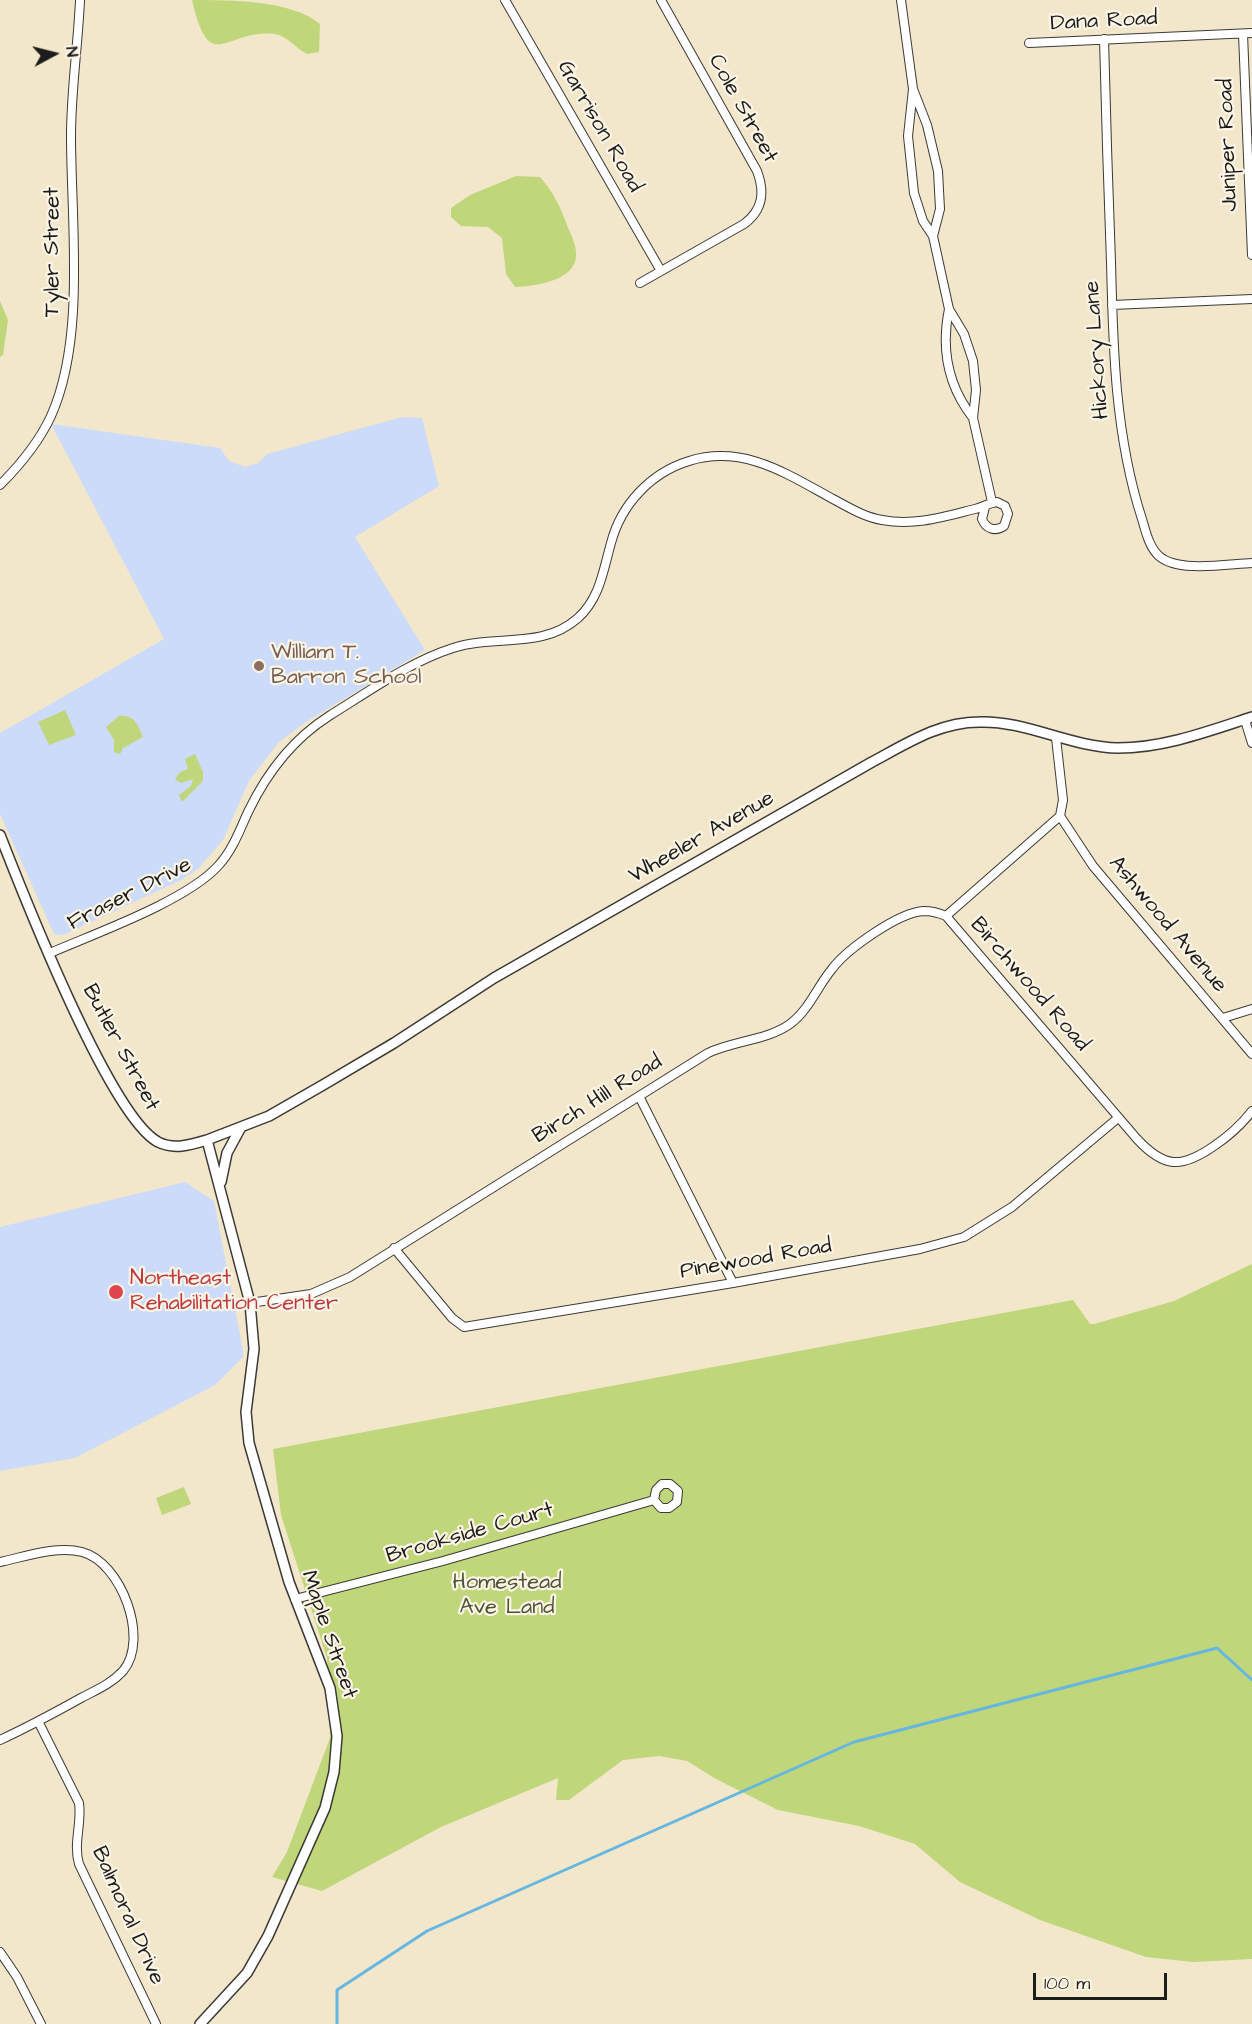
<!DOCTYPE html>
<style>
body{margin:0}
#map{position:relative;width:1252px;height:2024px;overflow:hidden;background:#f3e7cb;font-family:"Architects Daughter",sans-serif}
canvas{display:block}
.north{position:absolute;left:24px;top:24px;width:60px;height:60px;-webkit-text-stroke:4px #fcf5e5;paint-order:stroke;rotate:83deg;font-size:16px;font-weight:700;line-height:24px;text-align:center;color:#1c1c1c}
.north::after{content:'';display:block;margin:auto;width:21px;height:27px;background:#1c1c1c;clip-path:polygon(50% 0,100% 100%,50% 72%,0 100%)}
.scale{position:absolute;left:1033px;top:1973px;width:134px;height:27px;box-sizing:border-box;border:3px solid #1c1c1c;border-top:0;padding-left:8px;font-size:18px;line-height:21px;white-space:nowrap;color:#1c1c1c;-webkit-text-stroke:4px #fcf5e5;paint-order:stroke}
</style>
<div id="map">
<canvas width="1252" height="2024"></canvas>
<div class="north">N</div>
<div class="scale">100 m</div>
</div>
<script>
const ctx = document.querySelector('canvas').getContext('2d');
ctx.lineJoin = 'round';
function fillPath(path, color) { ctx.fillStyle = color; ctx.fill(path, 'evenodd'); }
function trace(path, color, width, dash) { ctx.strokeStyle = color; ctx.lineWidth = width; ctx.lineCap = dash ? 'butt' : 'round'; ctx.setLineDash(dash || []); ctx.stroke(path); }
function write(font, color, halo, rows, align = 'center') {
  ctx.font = font + ' "Architects Daughter",sans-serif'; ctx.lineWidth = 4.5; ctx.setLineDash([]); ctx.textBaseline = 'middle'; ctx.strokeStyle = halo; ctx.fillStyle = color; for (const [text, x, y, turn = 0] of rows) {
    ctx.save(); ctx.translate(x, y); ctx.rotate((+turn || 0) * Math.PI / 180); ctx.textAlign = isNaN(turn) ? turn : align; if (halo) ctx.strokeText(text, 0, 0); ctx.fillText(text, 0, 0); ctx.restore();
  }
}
fillPath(new Path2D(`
 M 402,417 L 422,418 L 439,486 L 355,537 L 425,650 L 309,720 L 279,742 L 249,781 L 223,840 L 198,869 L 181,880 L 63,935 L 54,934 L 0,814 L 0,733 L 164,639 L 51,424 L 220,448 L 229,461 L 245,467 L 258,463 L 267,454 Z
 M 185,1182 L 214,1201 L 244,1356 L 215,1385 L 75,1458 L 0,1471 L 0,1227 Z`), '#cbdbf9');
fillPath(new Path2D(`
 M 192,0 C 231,0 291,0 320,24 L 319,52 L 307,54 C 295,48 288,36 275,34 C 225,28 210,78 192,0 Z
 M 516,176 L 540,177 C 554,193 560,206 567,225 C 571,235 577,246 576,256 C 575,281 535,286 515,287 L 506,274 L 502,238 L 488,227 L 461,226 L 451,217 L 451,208 L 470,195 Z
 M 0,301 L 8,320 L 3,355 L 0,357 Z
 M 65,710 L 76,735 L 49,745 L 38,722 Z
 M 119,716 C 134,714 138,725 143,737 L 123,748 L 120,754 L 114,752 L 114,740 L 106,727 Z
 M 195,754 L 203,772 L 203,781 L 182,802 L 179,795 L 191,786 L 193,779 L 181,783 L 175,779 L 180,772 L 188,769 L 185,759 Z
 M 1252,1264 L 1252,1959 L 1193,1962 L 1146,1957 L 1040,1920 L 960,1882 L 915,1844 L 859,1826 L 778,1810 L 716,1779 L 687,1761 L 659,1756 L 623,1760 L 569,1800 L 556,1800 L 558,1778 L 441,1827 L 322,1891 L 272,1877 L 287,1852 L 330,1738 L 327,1658 L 281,1515 L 273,1449 L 1073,1300 L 1090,1324 L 1094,1324 L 1174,1301 Z
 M 184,1487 L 191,1504 L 162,1515 L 156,1498 Z`), '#c0d67a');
trace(new Path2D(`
 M 337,2024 L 337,1990 L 427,1931 L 854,1742 L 1217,1648 L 1252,1680`), '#65b7e1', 3);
const minor = new Path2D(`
 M 505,0 L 661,271
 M 901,0 L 913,89 L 927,125 L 938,171 L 940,209 L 933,236
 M 1243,34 L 1252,255
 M 1104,39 C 1106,113 1108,188 1111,262 C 1113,348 1115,436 1142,519 C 1146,532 1149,547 1159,556 C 1178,573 1227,564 1252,563
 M 1029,43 L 1252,33
 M 913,89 L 908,136 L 914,193 L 923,221 L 933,236 L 949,309 L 964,334 L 973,361 L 976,390 L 973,418 L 992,502
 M 640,283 L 744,224 C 763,210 765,192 757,171 L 661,0
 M 1112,305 L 1252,299
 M 949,309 C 941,348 948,386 973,418
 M 0,485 C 20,465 39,442 51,416 C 86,339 71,221 71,136 C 71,91 78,45 80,0
 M 1245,720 L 1252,743
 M 1060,816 L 1093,866 L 1252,1054
 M 946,916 L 1060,816 L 1063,800 L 1056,738
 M 50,953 C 96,933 186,901 218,866 C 233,850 240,829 249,810 C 268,771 293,739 329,716 C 368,692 409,662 453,648 C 495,634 542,650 578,618 C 600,598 603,571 611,543 C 621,505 650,473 689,461 C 743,444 787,474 833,499 C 848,507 864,517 882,520 C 915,526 943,517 975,509 C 983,507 989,503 997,502 L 1005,506 L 1008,514 L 1004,526 C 995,532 986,529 982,519 L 985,507
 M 1223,1018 L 1252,1009
 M 639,1096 L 733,1283
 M 394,1248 L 452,1318 L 464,1327 L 733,1283 L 920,1249 L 964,1237 L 1012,1207 L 1118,1118
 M 250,1303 L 311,1294 L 350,1277 L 708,1053 C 733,1041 768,1040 790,1024 C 809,1010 817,987 832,969 C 847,949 899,912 924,911 C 932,911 939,913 946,916 L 1137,1139 C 1164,1168 1181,1169 1214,1146 C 1229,1136 1241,1125 1252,1111
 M 0,1562 C 24,1557 57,1545 82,1552 C 121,1562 150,1639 123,1671 C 111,1684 96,1690 81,1698 C 54,1713 28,1727 0,1740
 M 295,1599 L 443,1561 L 654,1500 L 661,1508 L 669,1508 L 677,1502 L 678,1491 L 670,1484 L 662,1484 L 656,1490 L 654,1500
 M 39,1723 L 79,1803 C 82,1823 73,1844 79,1864 L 156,2024
 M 0,1952 L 17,1977 L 41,2024`);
const tertiary = new Path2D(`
 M 0,835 C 23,894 110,1116 158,1142 C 174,1150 190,1145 207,1140 L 250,1303 L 254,1349 L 246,1412 L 249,1443 L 289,1582 L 330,1688 L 337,1736 L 334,1772 L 325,1808 L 268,1936 L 247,1973 L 200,2024
 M 207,1140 L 269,1116 L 323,1085 L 394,1043 L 494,978 L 872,762 C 906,744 939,722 979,722 C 1025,720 1070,747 1118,748 C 1164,748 1209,731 1252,717
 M 221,1182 L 227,1153 L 240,1129`);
trace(minor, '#3c3a36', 10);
trace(tertiary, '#3c3a36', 12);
trace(minor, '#fff', 8);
trace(tertiary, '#fff', 9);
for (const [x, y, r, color] of [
 [259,666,6,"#8d6e63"],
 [116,1292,8,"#e0444e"]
]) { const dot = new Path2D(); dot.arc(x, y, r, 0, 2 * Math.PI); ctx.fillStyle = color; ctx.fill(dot); trace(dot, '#fcf5e5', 2); }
write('22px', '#1c1c1c', '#fcf5e5', [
 ["Dana Road",1104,22,-3],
 ["Cole Street",742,109,61],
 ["Garrison Road",599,127,60],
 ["Juniper Road",1229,145,-92],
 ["Tyler Street",53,252,-90],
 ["Hickory Lane",1098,350,-94],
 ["Wheeler Avenue",702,838,-30],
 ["Fraser Drive",130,895,-27],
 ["Ashwood Avenue",1167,925,50],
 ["Birchwood Road",1029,985,49],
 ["Butler Street",120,1048,62],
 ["Birch Hill Road",598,1100,-32],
 ["Pinewood Road",756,1260,-10],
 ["Brookside Court",470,1534,-16],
 ["Maple Street",328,1635,71],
 ["Balmoral Drive",127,1916,66]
]);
write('22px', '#785e54', '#fcf5e5', [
 ["William T.",271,653],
 ["Barron School",271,678]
], 'left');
write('22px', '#be3a42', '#fcf5e5', [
 ["Northeast",130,1279],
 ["Rehabilitation Center",130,1304]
], 'left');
write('22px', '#4d5438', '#fcf5e5', [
 ["Homestead",507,1583],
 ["Ave Land",507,1608]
]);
</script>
